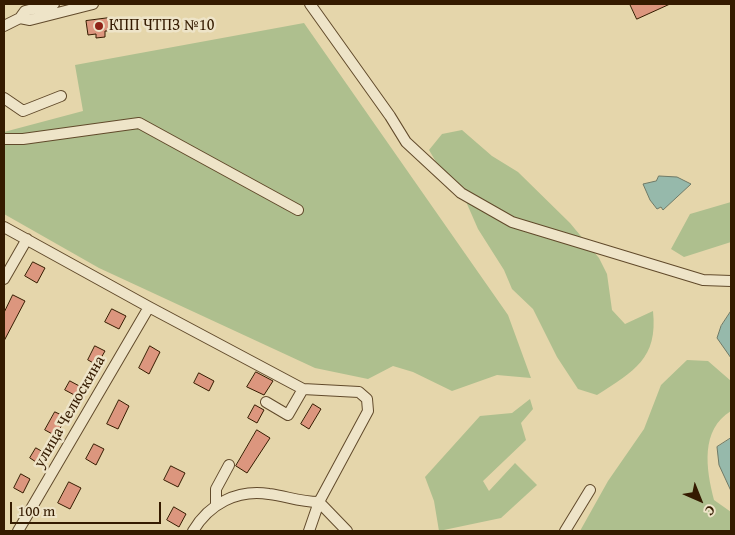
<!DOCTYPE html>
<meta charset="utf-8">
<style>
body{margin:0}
#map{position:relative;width:735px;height:535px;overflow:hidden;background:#e5d6ab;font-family:"Gentium Book Plus",serif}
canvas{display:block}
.frame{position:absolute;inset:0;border:5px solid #351b00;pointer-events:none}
.north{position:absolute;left:675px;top:475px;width:50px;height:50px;-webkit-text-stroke:4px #eee4c8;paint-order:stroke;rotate:136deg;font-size:14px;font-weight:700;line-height:20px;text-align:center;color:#351b00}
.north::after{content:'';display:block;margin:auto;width:18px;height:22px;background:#351b00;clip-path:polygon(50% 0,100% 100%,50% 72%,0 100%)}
.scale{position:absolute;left:10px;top:502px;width:151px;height:22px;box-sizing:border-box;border:2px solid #351b00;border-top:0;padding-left:6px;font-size:15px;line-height:18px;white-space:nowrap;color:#351b00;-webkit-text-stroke:4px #eee4c8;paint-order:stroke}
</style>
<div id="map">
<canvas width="735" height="535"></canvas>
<div class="frame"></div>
<div class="north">С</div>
<div class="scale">100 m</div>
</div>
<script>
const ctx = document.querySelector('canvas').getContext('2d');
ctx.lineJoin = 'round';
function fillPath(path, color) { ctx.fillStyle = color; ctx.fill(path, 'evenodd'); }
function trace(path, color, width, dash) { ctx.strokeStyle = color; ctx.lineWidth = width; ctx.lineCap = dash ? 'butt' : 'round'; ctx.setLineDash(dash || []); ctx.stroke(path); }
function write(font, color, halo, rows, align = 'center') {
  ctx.font = font + ' "Gentium Book Plus",serif'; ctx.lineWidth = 5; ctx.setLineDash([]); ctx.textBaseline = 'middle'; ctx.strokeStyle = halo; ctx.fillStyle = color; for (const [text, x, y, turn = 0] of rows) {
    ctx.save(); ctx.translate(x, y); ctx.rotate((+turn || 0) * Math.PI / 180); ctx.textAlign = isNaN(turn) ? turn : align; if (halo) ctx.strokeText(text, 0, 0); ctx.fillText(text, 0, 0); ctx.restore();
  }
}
fillPath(new Path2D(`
 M 304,23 L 508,315 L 531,378 L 497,375 L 452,391 L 413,372 L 393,366 L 368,379 L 315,368 L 99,268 L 4,214 L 4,132 L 83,111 L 75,65 Z
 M 462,130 L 492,156 L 518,172 L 570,223 L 599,258 L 607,274 L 612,310 L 625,324 L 653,311 C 658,359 634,371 597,395 L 578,389 L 557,357 L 533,309 L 512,289 L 504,270 L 478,229 L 464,197 L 445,177 L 429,150 L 442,134 Z
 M 731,202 L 731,242 L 684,257 L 671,249 L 690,214 Z
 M 687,360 L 708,361 L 731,381 L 731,411 C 700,430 706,469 714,500 L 731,512 L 731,531 L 580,531 L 608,481 L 644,429 L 661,385 Z
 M 530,399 L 533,409 L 521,423 L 526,440 L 483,481 L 489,491 L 515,463 L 537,485 L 501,518 L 439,531 L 434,501 L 425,477 L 480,416 L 512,413 Z`), '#aebf8e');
const water = new Path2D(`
 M 659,176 L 677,177 L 691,184 L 663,210 L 661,207 L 657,209 L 650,200 L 643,184 L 656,181 Z
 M 731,311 L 731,358 L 717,338 L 721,326 Z
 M 731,438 L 731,491 L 719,465 L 717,447 Z`);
fillPath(water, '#96b9ab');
trace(water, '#6f7a67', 1);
const building = new Path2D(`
 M 630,4 L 670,4 L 637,19 Z
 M 109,18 L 111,31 L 105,31 L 105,37 L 96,38 L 96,34 L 88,35 L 86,21 Z
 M 33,262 L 45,268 L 37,283 L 25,276 Z
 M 13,295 L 25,301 L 4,341 L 4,313 Z
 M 112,309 L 126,316 L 119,329 L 105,322 Z
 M 95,346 L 105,351 L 97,365 L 88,360 Z
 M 150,346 L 160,352 L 149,374 L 139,368 Z
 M 256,372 L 273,381 L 264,395 L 247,387 Z
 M 199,373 L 214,381 L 209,391 L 194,383 Z
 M 70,381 L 85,389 L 80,398 L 65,390 Z
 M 119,400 L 129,406 L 118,429 L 107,424 Z
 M 313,404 L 321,409 L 309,429 L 301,424 Z
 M 255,405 L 264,410 L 257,423 L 248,418 Z
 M 55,412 L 66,417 L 56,436 L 45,430 Z
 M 257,430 L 270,438 L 247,473 L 236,466 Z
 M 94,444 L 104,449 L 96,465 L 86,459 Z
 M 36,448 L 45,453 L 39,464 L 30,458 Z
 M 171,466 L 185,473 L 178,487 L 164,480 Z
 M 21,474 L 30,479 L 23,493 L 14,488 Z
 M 69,482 L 81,488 L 70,509 L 58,503 Z
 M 174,507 L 186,514 L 179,527 L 167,520 Z`);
fillPath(building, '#dc967e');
trace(building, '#351b00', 1);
const minor = new Path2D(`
 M 54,4 L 25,11 L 20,18 L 30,20 L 93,4
 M 310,4 L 390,116 L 406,142 L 461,193 L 512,222 L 703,280 L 731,281
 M 4,26 L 20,18
 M 4,98 L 23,111 L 61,96
 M 4,139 L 23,139 L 139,123 L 298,210
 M 4,227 L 149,307 L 303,389 L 359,392 L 367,399 L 368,411 L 319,502 L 347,531
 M 4,279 L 27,239
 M 266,402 L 288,415 L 303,389
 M 216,505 L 216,489 L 229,465
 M 18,531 L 149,307
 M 193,531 C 209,504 237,489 269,494 C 287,496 298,502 319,502 L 309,531
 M 565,531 L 590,490`);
trace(minor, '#614a2b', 12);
trace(minor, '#eee4c8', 10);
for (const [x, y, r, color] of [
 [99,26,5,"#8f2418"]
]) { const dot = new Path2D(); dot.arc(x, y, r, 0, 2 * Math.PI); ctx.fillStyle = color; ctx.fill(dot); trace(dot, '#eee4c8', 2); }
write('16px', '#351b00', '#eee4c8', [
 ["КПП ЧТПЗ №10",109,26]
], 'left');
write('16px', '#351b00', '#eee4c8', [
 ["улица Челюскина",70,412,-60]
]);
</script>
